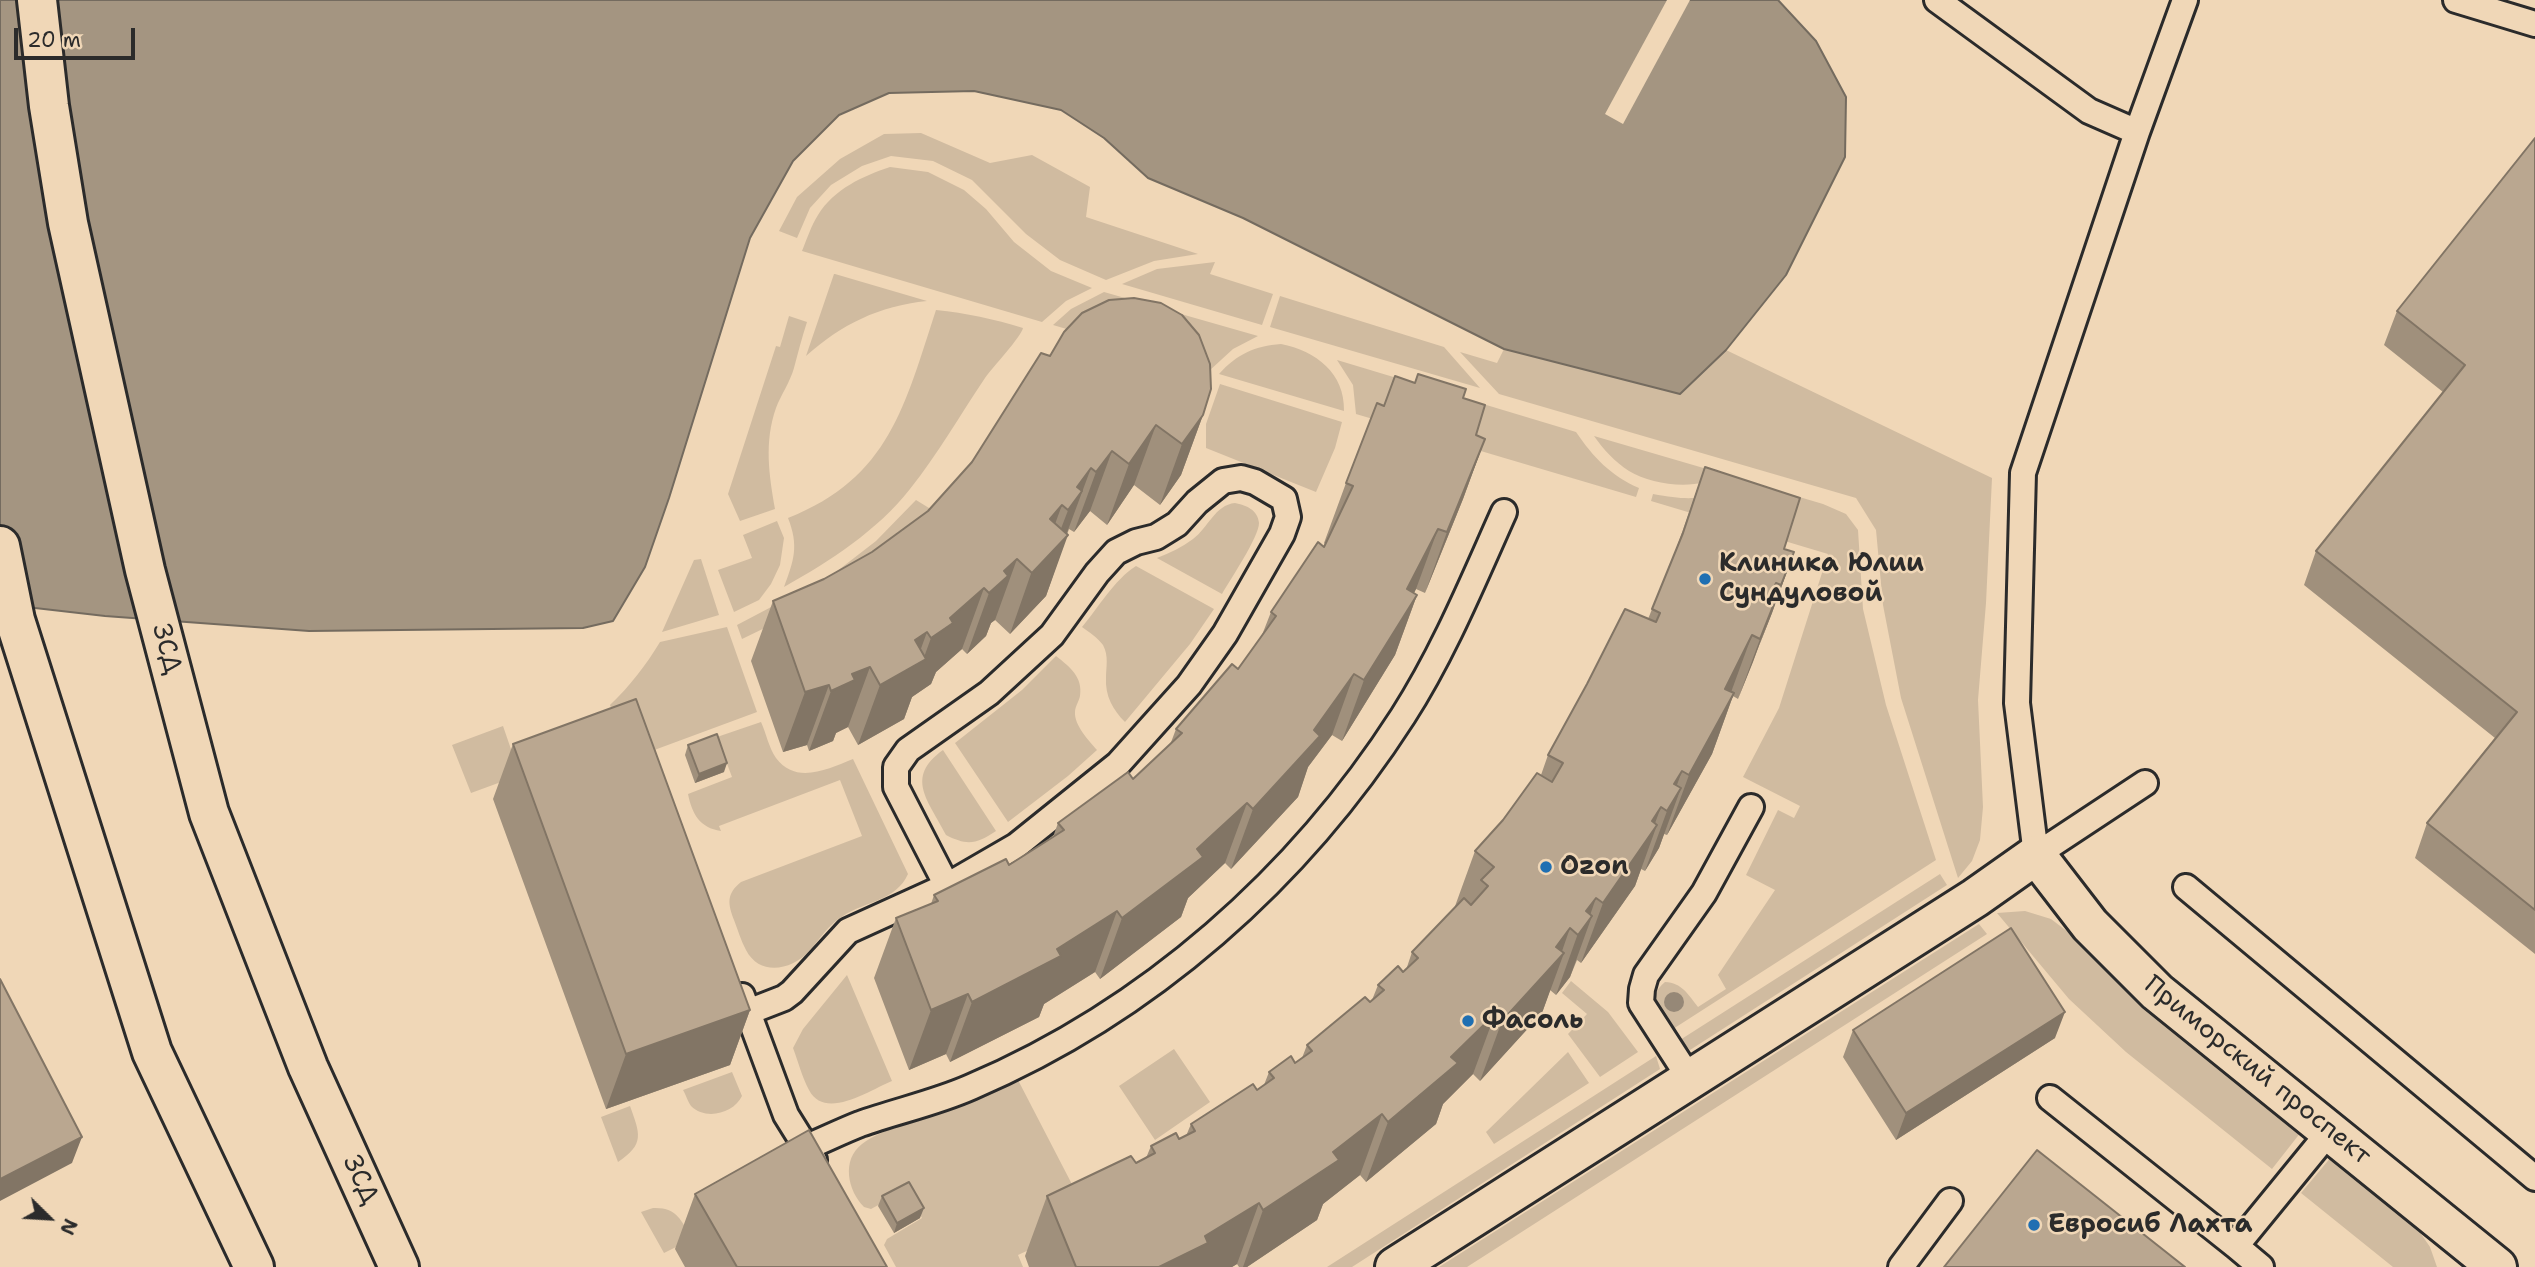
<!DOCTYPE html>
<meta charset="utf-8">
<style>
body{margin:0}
#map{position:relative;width:2535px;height:1267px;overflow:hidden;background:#f0d7b7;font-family:"Shantell Sans",sans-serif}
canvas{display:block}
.north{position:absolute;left:14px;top:1183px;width:70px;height:70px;-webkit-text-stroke:5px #f0d7b7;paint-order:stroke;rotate:114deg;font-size:19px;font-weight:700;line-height:28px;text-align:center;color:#2b2b2b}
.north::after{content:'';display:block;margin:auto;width:24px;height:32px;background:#2b2b2b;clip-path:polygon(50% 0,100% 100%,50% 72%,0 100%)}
.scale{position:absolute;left:14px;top:28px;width:121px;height:32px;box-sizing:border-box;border:4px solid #2b2b2b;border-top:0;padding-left:9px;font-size:21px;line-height:24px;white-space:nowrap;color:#2b2b2b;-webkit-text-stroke:5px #f0d7b7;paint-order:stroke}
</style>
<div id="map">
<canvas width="2535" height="1267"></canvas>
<div class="north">N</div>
<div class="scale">20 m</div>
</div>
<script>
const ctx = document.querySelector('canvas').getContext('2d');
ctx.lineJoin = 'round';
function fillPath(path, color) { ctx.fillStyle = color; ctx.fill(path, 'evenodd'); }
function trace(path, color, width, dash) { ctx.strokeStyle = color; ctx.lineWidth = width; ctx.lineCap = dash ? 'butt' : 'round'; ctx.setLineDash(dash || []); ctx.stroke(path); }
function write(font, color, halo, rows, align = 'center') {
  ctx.font = font + ' "Shantell Sans",sans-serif'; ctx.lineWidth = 5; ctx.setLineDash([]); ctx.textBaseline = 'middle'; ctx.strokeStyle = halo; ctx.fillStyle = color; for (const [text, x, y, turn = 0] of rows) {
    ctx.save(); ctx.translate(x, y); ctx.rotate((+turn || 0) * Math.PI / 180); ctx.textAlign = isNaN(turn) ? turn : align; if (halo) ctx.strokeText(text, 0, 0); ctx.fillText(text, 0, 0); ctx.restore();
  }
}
fillPath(new Path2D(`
 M 921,133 L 990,163 L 1032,155 L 1090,187 L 1086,217 L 1198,254 L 1154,261 L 1106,280 L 1060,260 L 1026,234 L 972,180 L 933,161 L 891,156 L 862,166 L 831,185 L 810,208 L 797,238 L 779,231 L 797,197 L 840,159 L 884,134 Z
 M 890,167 L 928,172 L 964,190 L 986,209 L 1014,242 L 1051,271 L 1092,288 L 1066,301 L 1042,322 L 802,251 C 807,239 811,226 818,215 C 834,189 863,176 890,167 Z
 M 1215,262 L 1210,274 L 1273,294 L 1262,325 L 1122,284 L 1157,269 Z
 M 834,274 L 835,274 L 927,301 C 879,306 842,324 806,356 Z
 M 1104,292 L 1258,336 L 1233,349 L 1209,371 L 1053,325 L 1071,309 Z
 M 1280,296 L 1444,347 L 1480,388 L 1270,327 Z
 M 936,310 C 966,313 994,319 1023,328 C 1021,337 993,367 985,378 C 960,415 938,454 910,489 C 877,531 830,561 784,587 C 794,560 799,546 788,518 C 890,478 905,404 936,310 Z
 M 789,316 L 807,322 C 802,337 798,353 794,368 C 790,382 781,395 776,408 C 764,442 769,475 775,509 L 740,521 L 728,494 L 776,346 L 780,347 Z
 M 1281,344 C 1316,351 1345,373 1344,411 L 1219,374 C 1237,354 1255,346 1281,344 Z
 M 1504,349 L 1680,394 L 1726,350 L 1992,478 L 1986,603 L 1978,700 L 1983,807 L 1980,840 L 1972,861 L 1958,878 L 1901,698 L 1883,605 L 1876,530 L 1856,498 L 1499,394 L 1460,352 L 1497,363 Z
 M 1337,360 L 1576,432 C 1593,457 1611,476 1639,488 L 1636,497 L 1356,414 L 1353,385 Z
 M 1220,384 L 1342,422 L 1335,448 L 1316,492 L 1206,448 L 1206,424 Z
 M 1594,436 L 1724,474 C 1699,491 1654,486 1629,471 C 1615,462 1603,449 1594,436 Z
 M 1742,480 L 1823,504 L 1846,514 L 1858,530 L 1863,609 L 1886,705 L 1936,860 L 1673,1029 C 1662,1012 1645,998 1665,982 C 1682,983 1688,994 1698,1007 L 1726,989 L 1718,975 L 1775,890 L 1746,875 L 1778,810 L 1794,818 L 1800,806 L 1743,777 L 1779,708 L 1828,554 L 1651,501 L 1653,494 C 1693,501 1706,501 1742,480 Z
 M 916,500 L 942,516 L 775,623 L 742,639 L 737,625 L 832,575 L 876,541 Z
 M 1235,503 C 1246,505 1258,510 1259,523 C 1259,537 1230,580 1222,594 L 1157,558 C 1170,553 1182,547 1193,539 C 1208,528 1215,505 1235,503 Z
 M 777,521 L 784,538 L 780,565 L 771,584 L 759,600 L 734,612 L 718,570 L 752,558 L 743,535 Z
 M 701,559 L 719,615 L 662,632 L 694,560 Z
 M 1136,566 L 1214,609 L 1190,644 L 1125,722 C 1113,710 1105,696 1106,678 C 1106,667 1109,656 1103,645 C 1098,638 1089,632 1082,627 C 1099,607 1114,580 1136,566 Z
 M 727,627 L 757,712 L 630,759 L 610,705 C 630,686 646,665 660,642 Z
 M 1056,656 C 1070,667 1083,677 1080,696 C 1079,701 1075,707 1075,712 C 1074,725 1089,741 1097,750 L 1068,776 L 1008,822 L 955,743 L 1022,690 Z
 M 761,722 C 766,733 769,748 776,758 C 796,785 828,769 853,759 L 908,874 C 896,901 866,901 843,916 C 828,925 821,938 809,951 C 792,970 760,977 746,950 C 741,941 738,930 734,920 C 728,904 726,894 741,882 L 862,836 L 840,780 L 719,826 L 721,831 C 700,828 692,814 688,794 L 732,777 L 717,737 Z
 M 503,726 L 513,755 L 613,741 L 471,793 L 452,745 Z
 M 943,750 L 996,831 C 977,844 967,846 946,835 C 929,801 904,778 943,750 Z
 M 1940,874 L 1947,885 L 1690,1050 L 1680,1040 Z
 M 2025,911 L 2051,919 L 2076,938 L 2301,1132 L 2272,1169 L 2126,1052 L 2069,999 L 1997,913 Z
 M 1979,924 L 1987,934 L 1467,1267 L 1439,1267 Z
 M 847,975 L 892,1081 C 870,1090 825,1121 809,1090 C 802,1077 798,1061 793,1048 L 803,1029 Z
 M 1571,981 L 1608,1012 L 1638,1052 L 1600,1077 L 1568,1034 L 1587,1014 L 1562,993 Z
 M 1174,1049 L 1210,1102 L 1155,1140 L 1119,1086 Z
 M 1568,1052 L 1589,1083 L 1494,1144 L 1486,1132 Z
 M 1656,1056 L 1660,1069 L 1352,1267 L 1327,1267 Z
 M 732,1072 L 742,1096 C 734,1113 706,1121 691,1106 C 688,1102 686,1095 683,1090 Z
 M 1018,1080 L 1091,1221 L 1018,1255 L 1023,1267 L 896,1267 L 884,1245 L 887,1239 L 922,1218 L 906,1190 L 871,1209 L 864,1207 C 848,1191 841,1160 862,1144 C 883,1127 932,1117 959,1107 C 979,1099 999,1089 1018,1080 Z
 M 630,1106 C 640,1134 645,1144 618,1162 L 601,1117 Z
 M 2332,1156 L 2415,1225 L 2430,1247 L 2437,1267 L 2393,1267 L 2301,1193 Z
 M 653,1208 C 677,1207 681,1220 692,1239 L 664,1253 L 641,1212 Z`), '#d0bba0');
const water = new Path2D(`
 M 0,0 L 1778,0 L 1816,41 L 1846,97 L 1845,157 L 1786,275 L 1726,350 L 1680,394 L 1504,349 L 1243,218 L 1148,178 L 1104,138 L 1061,110 L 974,91 L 889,93 L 839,115 L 793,161 L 750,238 L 669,498 L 645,567 L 613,621 L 583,628 L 309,631 L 105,616 L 0,604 Z`);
fillPath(water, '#a49581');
trace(water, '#746b5f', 2);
fillPath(new Path2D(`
 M 1667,0 L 1690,0 L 1623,124 L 1605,114 Z`), '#f0d7b7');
const lane = new Path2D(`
 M 1937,0 L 2089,111 L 2137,132
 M 2456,0 L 2535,24
 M 2145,783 L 2036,855 L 2017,703 L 2023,473 L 2137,132 L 2185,0
 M 2186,887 L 2535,1178
 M 742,996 L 786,1115 L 814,1160
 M 748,1012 L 784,998 L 792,992 L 848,931 L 947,886 L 1016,846 L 1118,764 L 1189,685 L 1225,634 L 1282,534 L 1288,517 L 1284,499 L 1255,482 L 1241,478 L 1223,481 L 1197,502 L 1177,524 L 1156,537 L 1136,542 L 1116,552 L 1097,573 L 1052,635 L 989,693 L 908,750 L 896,767 L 896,787 L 947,886
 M 1690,1079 L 1641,1003 L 1642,989 L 1646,975 L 1704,893 L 1751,807
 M 2050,1098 L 2236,1246
 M 807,1147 C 824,1140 842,1131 860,1124 C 896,1111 935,1103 971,1087 C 1149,1011 1299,878 1403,716 C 1444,652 1473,581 1504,512
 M 1901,1267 L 1950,1201
 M 2261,1267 L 2236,1246 L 2330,1131`);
const street = new Path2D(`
 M 1395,1267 L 1975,898 L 2036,855 L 2090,925 L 2157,992 L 2497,1267`);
const highway = new Path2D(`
 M 37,0 L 49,106 L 68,223 L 145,570 L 209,813 L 308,1067 L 399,1267
 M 0,546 L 15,620 L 152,1052 L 254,1267`);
trace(lane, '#2b2b2b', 30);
trace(street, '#2b2b2b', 44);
trace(highway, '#2b2b2b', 44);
trace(lane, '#f0d7b7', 24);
trace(street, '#f0d7b7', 38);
trace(highway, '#f0d7b7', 38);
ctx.fillStyle = '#968877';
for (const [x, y] of [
 [1674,1002]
]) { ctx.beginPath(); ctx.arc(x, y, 10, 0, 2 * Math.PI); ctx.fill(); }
fillPath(new Path2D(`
 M 2535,138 L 2535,954 L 2415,858 L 2427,823 L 2495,738 L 2304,585 L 2316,551 L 2443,392 L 2384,345 L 2397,311 Z
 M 1418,374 L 1463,398 L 1476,435 L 1485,439 L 1463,499 L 1425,593 L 1416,589 L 1414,593 L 1417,595 L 1395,655 L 1342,741 L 1332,735 L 1308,767 L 1298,797 L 1231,869 L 1225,863 L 1188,898 L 1181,917 L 1100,979 L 1095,972 L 1044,1004 L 1039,1017 L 950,1062 L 946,1054 L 909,1070 L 874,978 L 896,918 L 931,904 L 934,895 L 1009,865 L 1053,837 L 1058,823 L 1133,779 L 1170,745 L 1176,729 L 1238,669 L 1262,635 L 1271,612 L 1324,547 L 1325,544 L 1324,543 L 1346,483 L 1384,406 L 1415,382 Z
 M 1203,415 L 1181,475 L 1160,505 L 1134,485 L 1107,525 L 1090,511 L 1074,532 L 1069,529 L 1046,596 L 1010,634 L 995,620 L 991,623 L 986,636 L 967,654 L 962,649 L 936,672 L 931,684 L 912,697 L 904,719 L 858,745 L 848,727 L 836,733 L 833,741 L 809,751 L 807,745 L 783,752 L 751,661 L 773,601 L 824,579 L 872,552 L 928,511 L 972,462 Z
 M 1705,467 L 1784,549 L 1794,552 L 1772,613 L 1738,699 L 1733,696 L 1712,754 L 1667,835 L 1664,834 L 1659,848 L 1645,871 L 1641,869 L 1635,886 L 1581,963 L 1577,960 L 1570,977 L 1556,995 L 1550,990 L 1542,1013 L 1480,1081 L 1473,1074 L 1443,1104 L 1436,1124 L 1366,1182 L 1360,1175 L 1323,1204 L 1317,1220 L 1247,1267 L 1239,1267 L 1237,1264 L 1232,1267 L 1029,1267 L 1025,1256 L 1047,1196 L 1136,1163 L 1146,1158 L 1151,1146 L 1179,1139 L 1186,1136 L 1191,1124 L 1257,1090 L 1264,1085 L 1269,1072 L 1295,1063 L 1302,1058 L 1307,1045 L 1370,1002 L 1372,1000 L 1378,985 L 1403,972 L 1406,970 L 1412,952 L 1454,909 L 1475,851 L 1503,820 L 1541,775 L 1548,755 L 1648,619 L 1673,558 Z
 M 513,744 L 750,1010 L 730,1065 L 606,1109 L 493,799 Z
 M 688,745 L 724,772 L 695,783 L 685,755 Z
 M 1853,1030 L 2055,1038 L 1896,1140 L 1843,1057 Z
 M 695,1194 L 887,1267 L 685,1267 L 675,1249 Z
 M 882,1196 L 920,1218 L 894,1233 L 878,1206 Z`), '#a0907c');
fillPath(new Path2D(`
 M 1203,415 L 1181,475 L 1160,505 L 1182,444 Z
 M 1156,425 L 1134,485 L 1107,525 L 1129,464 Z
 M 1485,439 L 1463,499 L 1425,593 L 1447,532 Z
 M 1112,451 L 1090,511 L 1074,532 L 1096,472 Z
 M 1091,468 L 1065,538 L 1068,535 L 1046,596 L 1010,634 L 1050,519 L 1062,505 L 1040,565 L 1052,552 L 1077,487 Z
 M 1438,529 L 1416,589 L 1394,632 L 1417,595 L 1395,655 L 1342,741 L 1364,680 L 1407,589 Z
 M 1794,552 L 1772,613 L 1759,646 L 1781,585 Z
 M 1017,559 L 995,620 L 991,623 L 986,636 L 967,654 L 989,593 L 1004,571 Z
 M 984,588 L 962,649 L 936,672 L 931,684 L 912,697 L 904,719 L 858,745 L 880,685 L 915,640 L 927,632 L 915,665 L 923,660 L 931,638 L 950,618 Z
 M 1775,601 L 1753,662 L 1738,699 L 1760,639 Z
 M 1752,635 L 1730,695 L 1734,693 L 1712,754 L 1667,835 L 1689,775 L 1725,689 Z
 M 870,667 L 848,727 L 836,733 L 833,741 L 809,751 L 831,691 L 852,674 Z
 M 1354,674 L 1332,735 L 1308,767 L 1298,797 L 1231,869 L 1253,809 L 1314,730 Z
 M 829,685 L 807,745 L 783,752 L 805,692 Z
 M 727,763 L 724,772 L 695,783 L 699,774 Z
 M 1682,771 L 1669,807 L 1681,788 L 1659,848 L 1645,871 L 1667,811 L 1674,784 Z
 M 1247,803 L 1225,863 L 1188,898 L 1181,917 L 1100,979 L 1122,918 Z
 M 1661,807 L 1651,834 L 1657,825 L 1635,886 L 1581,963 L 1603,903 Z
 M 1596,898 L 1587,924 L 1592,916 L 1570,977 L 1556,995 L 1586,911 Z
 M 1117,911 L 1095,972 L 1044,1004 L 1039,1017 L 950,1062 L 972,1002 Z
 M 1570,928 L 1560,957 L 1564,953 L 1542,1013 L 1480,1081 L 1502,1021 Z
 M 968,994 L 946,1054 L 909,1070 L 931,1010 Z
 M 750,1010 L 730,1065 L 606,1109 L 626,1054 Z
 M 2065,1012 L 2055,1038 L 1896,1140 L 1906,1113 Z
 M 1495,1014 L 1473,1074 L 1443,1104 L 1436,1124 L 1366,1182 L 1388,1122 L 1451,1057 Z
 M 1382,1114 L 1360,1175 L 1323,1204 L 1317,1220 L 1247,1267 L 1243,1267 L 1263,1210 L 1333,1152 Z
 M 82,1137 L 72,1163 L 0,1201 L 0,1179 Z
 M 1259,1203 L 1237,1264 L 1232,1267 L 1159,1267 L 1205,1236 Z
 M 924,1208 L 920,1218 L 894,1233 L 897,1223 Z`), '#827565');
const building = new Path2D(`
 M 2535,138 L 2535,910 L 2427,823 L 2517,712 L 2316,551 L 2465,365 L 2397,311 Z
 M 1134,298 L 1161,303 L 1182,315 L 1199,335 L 1210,364 L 1211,389 L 1203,415 L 1182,444 L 1156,425 L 1129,464 L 1112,451 L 1096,472 L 1091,468 L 1077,487 L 1082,491 L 1068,510 L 1062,505 L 1050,519 L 1068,535 L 1032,573 L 1017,559 L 1004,571 L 1008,576 L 989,593 L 984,588 L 950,618 L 953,623 L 931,638 L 927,632 L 915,640 L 926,659 L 880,685 L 870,667 L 852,674 L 855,680 L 831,691 L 829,685 L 805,692 L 773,601 L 824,579 L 872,552 L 928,511 L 972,462 L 1041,353 L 1050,356 L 1064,332 L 1082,313 L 1109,300 Z
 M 1418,374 L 1466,389 L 1463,398 L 1485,405 L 1476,435 L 1485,439 L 1447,532 L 1438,529 L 1407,589 L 1417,595 L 1364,680 L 1354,674 L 1314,730 L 1320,736 L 1253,809 L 1247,803 L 1197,849 L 1203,857 L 1122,918 L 1117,911 L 1057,949 L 1061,956 L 972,1002 L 968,994 L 931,1010 L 896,918 L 938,901 L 934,895 L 1006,859 L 1009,865 L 1064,830 L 1058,823 L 1128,772 L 1133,779 L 1182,733 L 1176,729 L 1232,664 L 1238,669 L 1276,616 L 1271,612 L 1318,542 L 1324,547 L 1353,486 L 1346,483 L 1377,403 L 1384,406 L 1395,376 L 1415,383 Z
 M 1705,467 L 1800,498 L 1784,549 L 1794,552 L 1781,585 L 1776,583 L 1769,599 L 1775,601 L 1760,639 L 1752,635 L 1725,689 L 1734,693 L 1689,775 L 1682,771 L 1674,784 L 1681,788 L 1667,811 L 1661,807 L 1652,821 L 1657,825 L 1603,903 L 1596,898 L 1586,911 L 1592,916 L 1578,935 L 1570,928 L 1556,947 L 1564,953 L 1502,1021 L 1495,1014 L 1451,1057 L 1458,1063 L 1388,1122 L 1382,1114 L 1333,1152 L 1339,1160 L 1263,1210 L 1259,1203 L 1205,1236 L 1208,1243 L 1159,1267 L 1076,1267 L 1047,1196 L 1131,1156 L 1136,1163 L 1155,1153 L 1151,1146 L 1176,1133 L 1179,1139 L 1195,1131 L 1191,1124 L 1253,1084 L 1257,1090 L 1274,1078 L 1269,1072 L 1291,1056 L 1295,1063 L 1312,1051 L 1307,1045 L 1365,997 L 1370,1002 L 1384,990 L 1378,985 L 1398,966 L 1403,972 L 1418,958 L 1412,952 L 1464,898 L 1471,905 L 1488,886 L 1481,880 L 1494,867 L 1475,851 L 1503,820 L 1537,773 L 1552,782 L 1563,763 L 1548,755 L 1587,684 L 1625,609 L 1656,622 L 1660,613 L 1652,609 L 1683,533 Z
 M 636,699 L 750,1010 L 626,1054 L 513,744 Z
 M 717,734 L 727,763 L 699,774 L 688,745 Z
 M 2011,928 L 2065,1012 L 1906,1113 L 1853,1030 Z
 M 0,979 L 82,1137 L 0,1179 Z
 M 809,1130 L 887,1267 L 737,1267 L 695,1194 Z
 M 2037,1150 L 2185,1267 L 1944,1267 Z
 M 909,1182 L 924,1208 L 897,1223 L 882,1196 Z`);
fillPath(building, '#baa790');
trace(building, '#827565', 2);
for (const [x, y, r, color] of [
 [1705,579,7,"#1f6fb2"],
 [1546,867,7,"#1f6fb2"],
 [1468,1021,7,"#1f6fb2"],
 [2034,1225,7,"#1f6fb2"]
]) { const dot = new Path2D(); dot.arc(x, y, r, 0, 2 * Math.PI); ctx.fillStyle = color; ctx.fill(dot); trace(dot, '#f0d7b7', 2.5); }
write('bold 26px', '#2b2b2b', '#f0d7b7', [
 ["Клиника Юлии",1719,564],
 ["Сундуловой",1719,594],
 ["Ozon",1560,867],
 ["Фасоль",1482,1021],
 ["Евросиб Лахта",2048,1225]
], 'left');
write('26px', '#2b2b2b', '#f0d7b7', [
 ["ЗСД",166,649,75],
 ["Приморский проспект",2257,1071,39],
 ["ЗСД",360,1180,65]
]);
</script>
